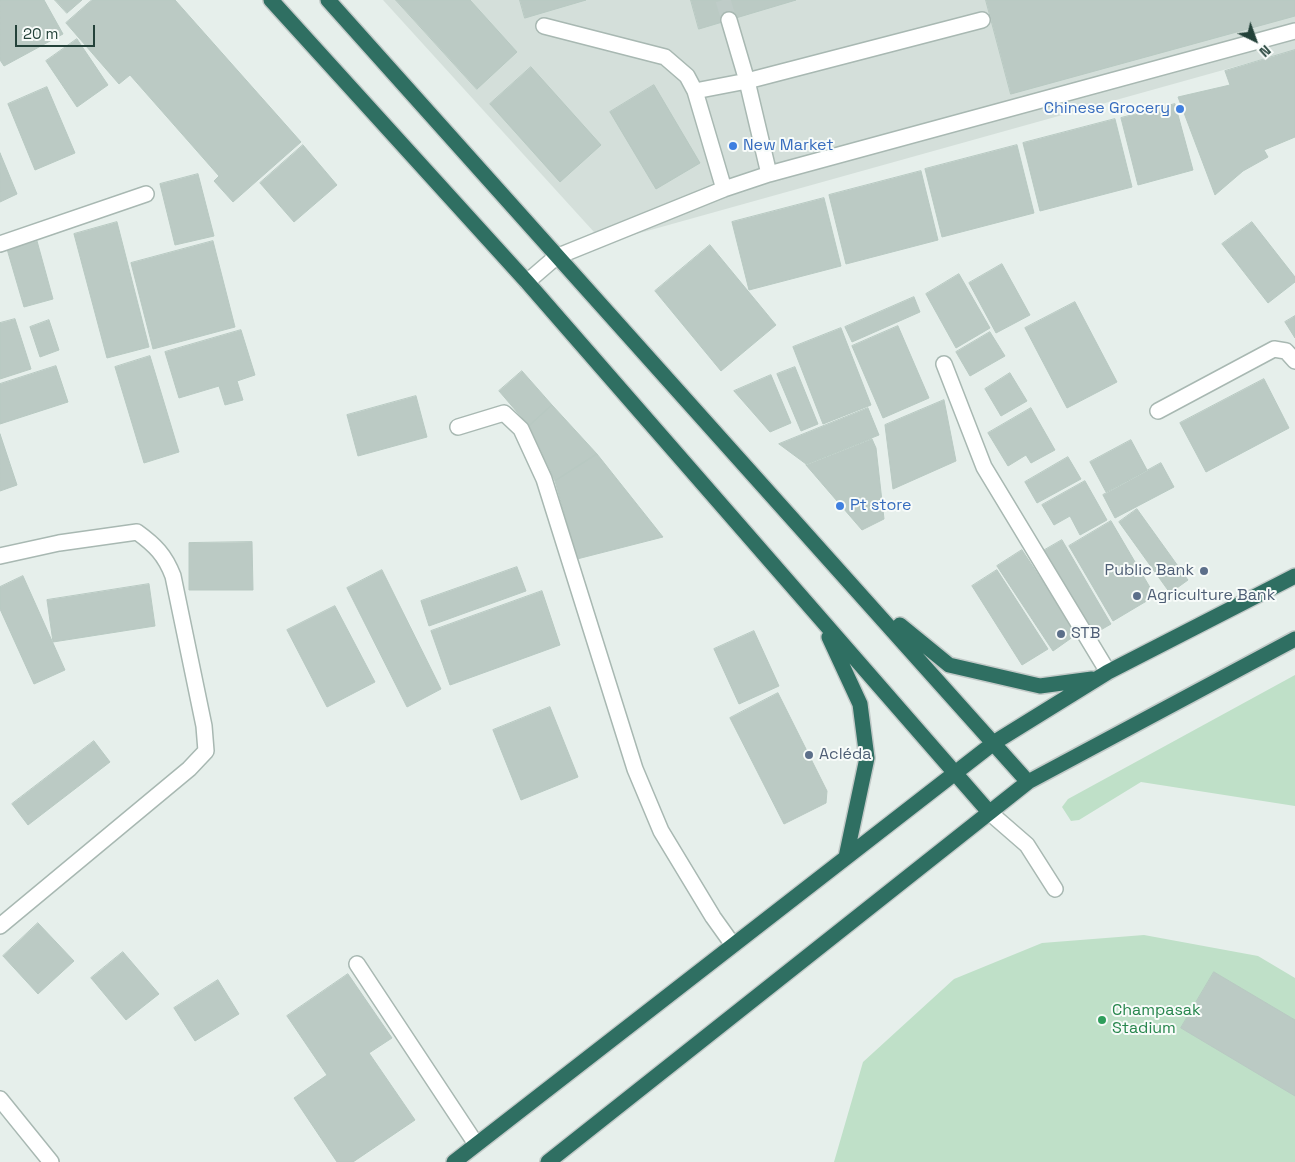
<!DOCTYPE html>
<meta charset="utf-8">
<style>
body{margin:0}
#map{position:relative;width:1295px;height:1162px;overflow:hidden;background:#e6efeb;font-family:"Space Grotesk",sans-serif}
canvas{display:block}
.north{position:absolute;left:1230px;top:15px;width:50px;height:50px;-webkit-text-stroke:4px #f7fbf9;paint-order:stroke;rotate:138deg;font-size:14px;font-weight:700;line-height:20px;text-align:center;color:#24423a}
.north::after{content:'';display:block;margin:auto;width:18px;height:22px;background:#24423a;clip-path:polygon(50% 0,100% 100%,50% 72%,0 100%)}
.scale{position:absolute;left:15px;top:25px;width:80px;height:22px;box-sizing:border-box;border:2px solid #24423a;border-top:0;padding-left:6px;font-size:15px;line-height:18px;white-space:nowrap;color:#24423a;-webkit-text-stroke:4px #f7fbf9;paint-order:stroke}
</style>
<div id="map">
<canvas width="1295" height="1162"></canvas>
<div class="north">N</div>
<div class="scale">20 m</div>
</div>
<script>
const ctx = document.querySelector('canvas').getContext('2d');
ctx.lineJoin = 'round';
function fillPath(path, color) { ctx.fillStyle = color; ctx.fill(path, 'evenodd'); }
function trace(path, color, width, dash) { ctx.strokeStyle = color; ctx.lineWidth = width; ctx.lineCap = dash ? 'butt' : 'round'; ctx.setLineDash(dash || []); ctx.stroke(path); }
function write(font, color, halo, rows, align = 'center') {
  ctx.font = font + ' "Space Grotesk",sans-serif'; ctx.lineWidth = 4; ctx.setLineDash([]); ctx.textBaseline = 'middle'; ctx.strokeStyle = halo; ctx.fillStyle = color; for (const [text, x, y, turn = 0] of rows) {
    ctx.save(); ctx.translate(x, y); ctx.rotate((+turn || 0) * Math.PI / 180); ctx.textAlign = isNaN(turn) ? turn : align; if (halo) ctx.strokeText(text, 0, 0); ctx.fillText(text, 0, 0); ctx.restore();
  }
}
fillPath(new Path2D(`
 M 383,0 L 1295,0 L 1295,50 L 604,243 Z`), '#d4dfda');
fillPath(new Path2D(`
 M 1295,675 L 1295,806 L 1141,782 L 1079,820 L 1071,821 L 1062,807 L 1068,799 Z
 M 1144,935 L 1258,956 L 1295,978 L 1295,1162 L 834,1162 L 863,1062 L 954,979 L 1042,943 Z`), '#bfe0c8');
const building = new Path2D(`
 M 0,0 L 44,0 L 63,34 L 4,66 L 0,60 Z
 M 55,0 L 82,0 L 67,13 Z
 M 92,0 L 175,0 L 301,142 L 233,202 L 214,181 L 219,176 L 130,75 L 119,84 L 66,23 Z
 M 396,0 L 470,0 L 517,52 L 477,89 Z
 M 520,0 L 586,0 L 525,18 Z
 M 691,0 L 796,0 L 699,29 Z
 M 986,0 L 1295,0 L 1295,16 L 1011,94 Z
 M 77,39 L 108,85 L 77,107 L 46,61 Z
 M 1295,50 L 1295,137 L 1264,150 L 1268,157 L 1243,171 L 1215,195 L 1178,97 L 1230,85 L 1225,71 Z
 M 531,67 L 601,145 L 560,182 L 490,104 Z
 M 654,85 L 700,163 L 656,189 L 610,112 Z
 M 47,87 L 75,153 L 35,170 L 8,104 Z
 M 1175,104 L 1193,170 L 1138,185 L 1121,118 Z
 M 1115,119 L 1132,187 L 1040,211 L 1023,143 Z
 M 303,145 L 337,185 L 294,222 L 260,183 Z
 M 1017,145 L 1034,213 L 942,237 L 925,169 Z
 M 0,153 L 17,194 L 0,202 Z
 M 921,171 L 938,240 L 846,264 L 829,195 Z
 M 198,174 L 214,236 L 175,245 L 160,184 Z
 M 824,198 L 841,266 L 749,290 L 732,222 Z
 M 117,222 L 149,347 L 107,358 L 74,234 Z
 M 1252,222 L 1295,277 L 1295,282 L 1268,303 L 1222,244 Z
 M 37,241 L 53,299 L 24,307 L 7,249 Z
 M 213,241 L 235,327 L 153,349 L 131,263 Z
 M 710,245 L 776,325 L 721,371 L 655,291 Z
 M 1002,264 L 1030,315 L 996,333 L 969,283 Z
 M 959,274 L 990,328 L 956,348 L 926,294 Z
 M 914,297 L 920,312 L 852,342 L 845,327 Z
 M 1075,302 L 1117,382 L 1067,408 L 1025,328 Z
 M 1295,316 L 1295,338 L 1285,322 Z
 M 15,319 L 31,369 L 0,379 L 0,323 Z
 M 49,320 L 59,350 L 40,357 L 30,327 Z
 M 898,326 L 929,398 L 883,418 L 852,346 Z
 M 841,328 L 871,405 L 823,424 L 793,347 Z
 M 241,330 L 255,375 L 237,381 L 243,400 L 225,405 L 219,386 L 179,398 L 165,352 Z
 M 990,332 L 1005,356 L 970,376 L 956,352 Z
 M 150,356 L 179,452 L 144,463 L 115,367 Z
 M 56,366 L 68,402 L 0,424 L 0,384 Z
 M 795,367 L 818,424 L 801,431 L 777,374 Z
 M 522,371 L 552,405 L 529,426 L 499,391 Z
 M 1010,373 L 1027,401 L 1001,416 L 985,389 Z
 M 771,375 L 791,423 L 770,432 L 734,391 Z
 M 1264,379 L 1289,428 L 1206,472 L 1180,423 Z
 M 416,396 L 427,437 L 358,456 L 347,415 Z
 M 944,400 L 956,461 L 893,489 L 885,425 Z
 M 552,405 L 597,454 L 555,481 L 529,426 Z
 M 868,408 L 879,435 L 806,464 L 779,444 Z
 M 1031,408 L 1055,450 L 1031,463 L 1026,455 L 1008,466 L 988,433 Z
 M 0,434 L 17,485 L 0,491 Z
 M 872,439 L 876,448 L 884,519 L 862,530 L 806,465 Z
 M 1131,440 L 1147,470 L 1106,492 L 1090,462 Z
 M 597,454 L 663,537 L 577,559 L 555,481 Z
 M 1068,457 L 1081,479 L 1037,503 L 1025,482 Z
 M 1161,463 L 1174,487 L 1115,518 L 1103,495 Z
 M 1085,481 L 1107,520 L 1080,535 L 1070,516 L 1054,525 L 1042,505 Z
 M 1137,509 L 1188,580 L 1170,593 L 1119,522 Z
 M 1111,521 L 1155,596 L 1113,621 L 1069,546 Z
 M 1062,540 L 1111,624 L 1092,635 L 1043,551 Z
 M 252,542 L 253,590 L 189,590 L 189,543 Z
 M 1022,550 L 1077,634 L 1053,651 L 997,566 Z
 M 517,567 L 526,591 L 429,626 L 421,601 Z
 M 382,570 L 441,689 L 407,707 L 347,588 Z
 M 997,570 L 1048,649 L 1022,665 L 972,586 Z
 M 23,576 L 65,670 L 34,684 L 0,609 L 0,587 Z
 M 149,584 L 155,626 L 53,642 L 47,600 Z
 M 542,591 L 560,645 L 450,685 L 431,631 Z
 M 335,606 L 375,682 L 327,707 L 287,630 Z
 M 754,631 L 779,686 L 739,704 L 714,649 Z
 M 778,693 L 827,791 L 826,803 L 784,824 L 730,718 Z
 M 550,707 L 578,777 L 521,800 L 493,730 Z
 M 94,741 L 110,762 L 28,825 L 12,804 Z
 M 38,923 L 74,961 L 38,994 L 3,956 Z
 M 123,952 L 159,994 L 126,1020 L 91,978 Z
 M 1214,972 L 1295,1020 L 1295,1096 L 1181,1028 Z
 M 348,974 L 392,1038 L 369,1053 L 415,1120 L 353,1162 L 337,1162 L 294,1098 L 327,1075 L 287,1016 Z
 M 218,980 L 239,1014 L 195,1041 L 174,1008 Z`);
fillPath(building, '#bbcac4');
trace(building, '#b8c9c2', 1);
trace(new Path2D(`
 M 723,0 L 729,20`), '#bfccc8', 15, [15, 8]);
const minor = new Path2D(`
 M 729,20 L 747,81 L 769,174
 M 544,26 L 665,57 L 687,76 L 695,91 L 724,189
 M 695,91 L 747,81 L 982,20
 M 0,244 L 146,194
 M 527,282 L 556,257 L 724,189 L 769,174 L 1295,31
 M 944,364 L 984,467 L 1108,672
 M 1158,411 L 1274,349 L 1286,351 L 1295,361
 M 458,427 L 504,413 L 521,429 L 544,479 L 635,769 L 661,831 L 713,917 L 733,945
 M 0,556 L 59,543 L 137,532 C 155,545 165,555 173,576 L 204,726 L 206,751 L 189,769 L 0,926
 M 989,812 L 1027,845 L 1055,889
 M 357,964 L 476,1144
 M 0,1099 L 51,1162`);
const highway = new Path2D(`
 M 271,0 L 527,282 L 989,812
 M 328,0 L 1028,782
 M 900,625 L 949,665 L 1040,686 L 1092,679
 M 829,637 L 860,704 L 867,758 L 846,857
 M 454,1162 L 995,742 L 1108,672 L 1295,576
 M 548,1162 L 1028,782 L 1295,639`);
trace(minor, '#a8b8b2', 18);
trace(highway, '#c2cac8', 18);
trace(minor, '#fff', 15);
trace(highway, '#2f6f62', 15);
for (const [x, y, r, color] of [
 [1180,109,5,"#3f7fe0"],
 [733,146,5,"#3f7fe0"],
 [840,506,5,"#3f7fe0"],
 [1204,571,5,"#5c6f8a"],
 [1137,596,5,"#5c6f8a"],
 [1061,634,5,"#5c6f8a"],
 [809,755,5,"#5c6f8a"],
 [1102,1020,5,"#2e9e5b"]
]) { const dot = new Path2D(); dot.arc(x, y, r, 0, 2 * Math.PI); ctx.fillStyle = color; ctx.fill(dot); trace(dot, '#f7fbf9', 2); }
write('16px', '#366cbe', '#f7fbf9', [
 ["Chinese Grocery",1170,109,"right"],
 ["New Market",743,146],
 ["Pt store",850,506]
], 'left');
write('16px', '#4e5e75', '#f7fbf9', [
 ["Public Bank",1194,571,"right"],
 ["Agriculture Bank",1147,596],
 ["STB",1071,634],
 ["Acléda",819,755]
], 'left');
write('16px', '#27864d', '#f7fbf9', [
 ["Champasak",1112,1011],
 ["Stadium",1112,1029]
], 'left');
</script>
